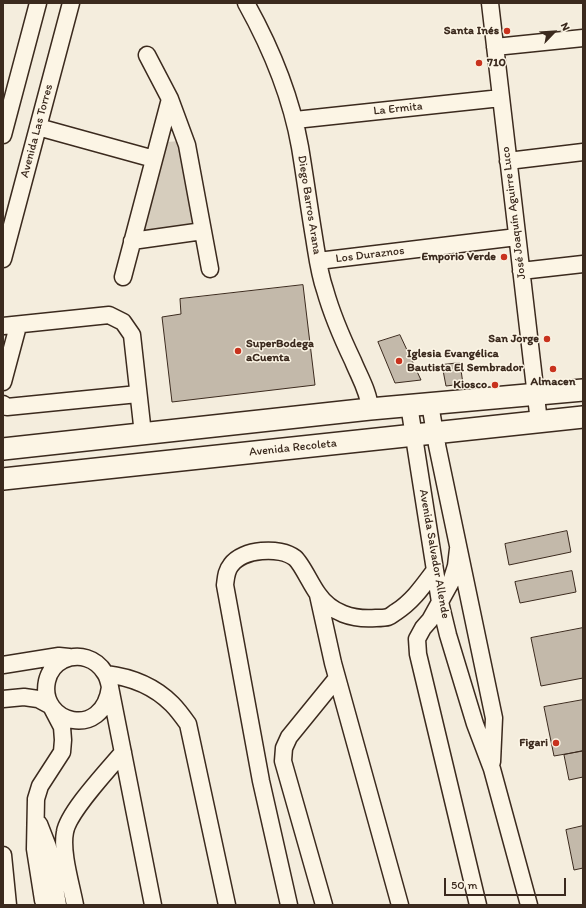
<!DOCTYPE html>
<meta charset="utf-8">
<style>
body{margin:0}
#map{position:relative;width:586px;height:908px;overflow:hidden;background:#f4eddd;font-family:Itim,sans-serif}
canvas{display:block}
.frame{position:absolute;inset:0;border:4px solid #3b2a1e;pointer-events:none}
.north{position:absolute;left:534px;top:12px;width:40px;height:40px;-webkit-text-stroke:3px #fcf5e5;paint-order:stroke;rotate:65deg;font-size:11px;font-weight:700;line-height:16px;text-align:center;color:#3b2a1e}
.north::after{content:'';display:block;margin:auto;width:14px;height:18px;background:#3b2a1e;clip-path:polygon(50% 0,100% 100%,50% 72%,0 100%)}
.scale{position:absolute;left:444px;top:878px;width:122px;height:18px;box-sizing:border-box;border:2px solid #3b2a1e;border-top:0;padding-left:5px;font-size:12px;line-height:14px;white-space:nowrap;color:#3b2a1e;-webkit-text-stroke:3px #fcf5e5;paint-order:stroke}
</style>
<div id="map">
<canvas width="586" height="908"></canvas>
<div class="frame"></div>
<div class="north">N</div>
<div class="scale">50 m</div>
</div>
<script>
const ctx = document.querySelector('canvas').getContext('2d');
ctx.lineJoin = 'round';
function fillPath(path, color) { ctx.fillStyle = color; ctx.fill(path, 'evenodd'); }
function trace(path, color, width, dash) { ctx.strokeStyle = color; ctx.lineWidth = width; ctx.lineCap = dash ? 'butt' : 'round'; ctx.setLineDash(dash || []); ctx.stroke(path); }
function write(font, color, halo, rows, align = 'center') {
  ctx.font = font + ' Itim,sans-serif'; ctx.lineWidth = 3; ctx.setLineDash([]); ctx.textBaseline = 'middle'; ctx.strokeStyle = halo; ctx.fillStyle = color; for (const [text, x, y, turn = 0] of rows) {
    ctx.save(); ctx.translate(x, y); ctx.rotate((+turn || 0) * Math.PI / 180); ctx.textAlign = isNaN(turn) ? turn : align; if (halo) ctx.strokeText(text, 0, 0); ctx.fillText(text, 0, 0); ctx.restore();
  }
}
fillPath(new Path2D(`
 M 180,141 L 195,224 L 142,233 L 167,142 Z`), '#d6cdbd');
const building = new Path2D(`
 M 303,285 L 315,385 L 172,402 L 162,317 L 181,314 L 180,299 Z
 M 400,335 L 421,380 L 395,383 L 378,342 Z
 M 460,363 L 463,384 L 446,386 L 442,365 Z
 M 567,531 L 571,552 L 509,565 L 505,544 Z
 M 572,571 L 576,592 L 520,603 L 515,582 Z
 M 583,628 L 583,678 L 541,686 L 531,638 Z
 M 583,700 L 583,751 L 554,756 L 544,707 Z
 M 583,751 L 583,777 L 569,780 L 564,755 Z
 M 583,826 L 583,868 L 574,870 L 566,830 Z`);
fillPath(building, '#c3b9aa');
trace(building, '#3b2a1e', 1);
const minor = new Path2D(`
 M 246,3 C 271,48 291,96 300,147 C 305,177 309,207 314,237 C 317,255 319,273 325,290 C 332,315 342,338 353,361 C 359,376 369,392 370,409
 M 490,3 L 539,422
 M 495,47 L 583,38
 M 147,55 L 170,99 L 187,145 L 210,269
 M 295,120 L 501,98
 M 38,127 L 154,159
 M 3,135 L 38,3
 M 508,161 L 583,152
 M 132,241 L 203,231
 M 3,259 L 71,3
 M 318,261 L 517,237
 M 521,271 L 583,264
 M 123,277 L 170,99
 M 3,326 L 109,315 L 123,322 L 132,335 L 143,434
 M 3,382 L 18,326
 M 3,404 L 7,407 L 138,394
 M 430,404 L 437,445 L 494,718 L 492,762
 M 409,405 L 440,602 L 448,635 L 475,724 L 492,769 L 529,905
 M 458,549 L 456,566 L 451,582 L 430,620 L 423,628 L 417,639 L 418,654 L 478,905
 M 318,595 L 333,663 L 400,905
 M 3,665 L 59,656 L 69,657
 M 106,674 C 131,677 154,686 172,704 C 178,710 183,717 188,724 L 227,905
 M 110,687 C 103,741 38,723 47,681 C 49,672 55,664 63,660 C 79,653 96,658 105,673 C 108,677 109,683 110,687 L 153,905
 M 3,699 L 24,697 L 38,699 L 51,706 L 62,727 L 63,740 L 62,752 L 40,786 L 36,799 L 35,849 L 43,900 L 45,905
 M 39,824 L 48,847 L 58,905
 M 3,855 L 8,905
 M 75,905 C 71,884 61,852 65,832 C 68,812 109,769 123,752
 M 289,905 L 261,781 L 225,585 C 226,578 226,571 231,565 C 242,549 280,546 295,558 C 302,564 311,585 318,594 C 331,613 353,620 376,618 C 380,618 385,618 388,617 C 391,616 394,613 396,612 C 413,601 423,586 435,570
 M 324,905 L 283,761 L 284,748 L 289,737 L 337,678`);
const major = new Path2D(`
 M 3,449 L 370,409 L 583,390
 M 3,479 L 583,417`);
trace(minor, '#3b2a1e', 19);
trace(major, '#3b2a1e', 24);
trace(minor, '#fcf5e5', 16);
trace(major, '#fcf5e5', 21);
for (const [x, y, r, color] of [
 [507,31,4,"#c8321e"],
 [479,63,4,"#c8321e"],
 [504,257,4,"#c8321e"],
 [547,339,4,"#c8321e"],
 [238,351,4,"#c8321e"],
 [399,361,4,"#c8321e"],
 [553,369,4,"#c8321e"],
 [495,385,4,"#c8321e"],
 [556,743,4,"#c8321e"]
]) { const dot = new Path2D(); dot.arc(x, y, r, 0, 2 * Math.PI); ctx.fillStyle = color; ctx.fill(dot); trace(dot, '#fcf5e5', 1.5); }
write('bold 12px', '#3b2a1e', '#fcf5e5', [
 ["Santa Inés",499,31],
 ["710",487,63,"left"],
 ["Emporio Verde",496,257],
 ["San Jorge",539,339],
 ["SuperBodega",246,344,"left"],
 ["aCuenta",246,358,"left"],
 ["Iglesia Evangélica",407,354,"left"],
 ["Bautista El Sembrador",407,368,"left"],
 ["Almacen",553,382,"center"],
 ["Kiosco",487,385],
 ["Figari",548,743]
], 'right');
write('12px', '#3b2a1e', '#fcf5e5', [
 ["La Ermita",398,109,-6],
 ["Avenida Las Torres",37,131,-75],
 ["Diego Barros Arana",309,205,81],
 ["José Joaquín Aguirre Luco",514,213,-97],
 ["Los Duraznos",370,255,-7],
 ["Avenida Recoleta",293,448,-6],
 ["Avenida Salvador Allende",434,554,80]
]);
</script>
